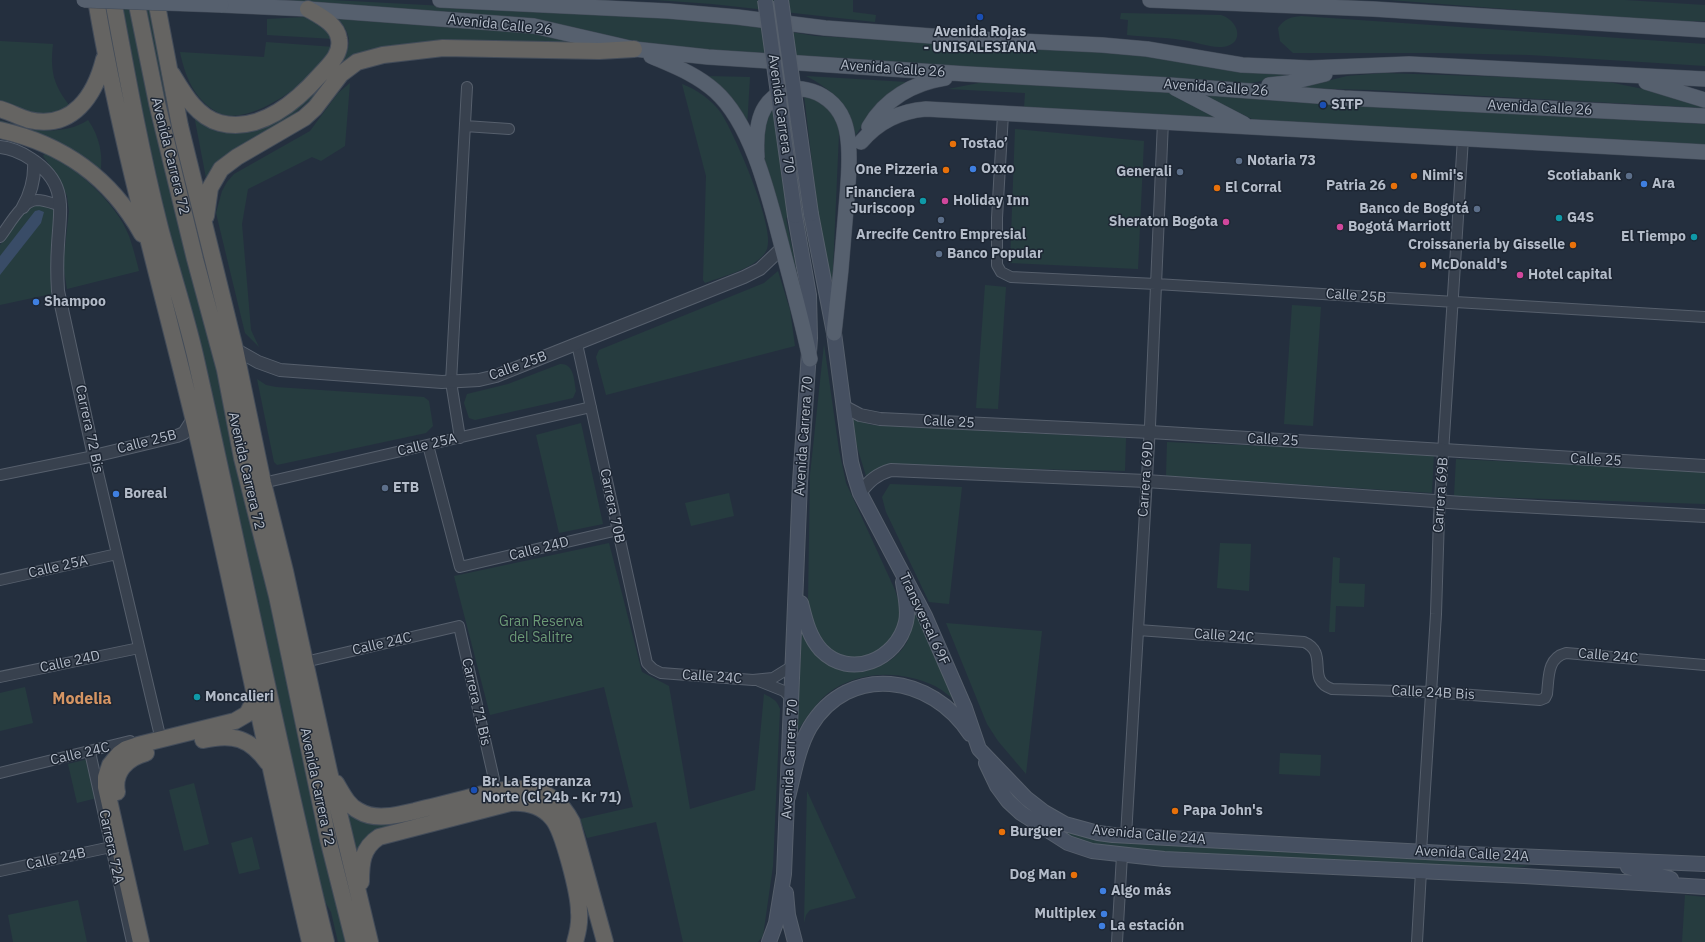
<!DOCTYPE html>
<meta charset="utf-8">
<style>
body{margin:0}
canvas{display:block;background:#242f3e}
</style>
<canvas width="1705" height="942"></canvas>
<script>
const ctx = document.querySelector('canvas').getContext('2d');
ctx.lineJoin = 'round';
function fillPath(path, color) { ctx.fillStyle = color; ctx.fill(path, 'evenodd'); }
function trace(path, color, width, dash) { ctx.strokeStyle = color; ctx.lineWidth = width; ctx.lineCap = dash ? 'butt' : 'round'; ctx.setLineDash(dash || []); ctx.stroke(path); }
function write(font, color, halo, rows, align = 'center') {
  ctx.font = font + ' "IBM Plex Sans",sans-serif'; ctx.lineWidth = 3; ctx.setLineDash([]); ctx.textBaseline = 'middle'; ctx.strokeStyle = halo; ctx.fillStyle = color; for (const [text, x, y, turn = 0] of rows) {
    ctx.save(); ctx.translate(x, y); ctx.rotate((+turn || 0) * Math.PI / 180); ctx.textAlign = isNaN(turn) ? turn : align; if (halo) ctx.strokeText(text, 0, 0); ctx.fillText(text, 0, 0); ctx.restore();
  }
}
fillPath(new Path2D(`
 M 117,0 L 131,0 L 273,598 L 349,942 L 338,942 L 331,912 L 320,893 L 163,220 Z
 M 141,0 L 149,0 L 194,210 L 187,202 Z
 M 265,0 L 332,0 L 725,21 L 815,36 L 1100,51 L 1170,58 L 1297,74 L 1246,84 L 688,49 L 621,40 L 535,19 Z
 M 655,0 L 853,0 L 853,12 L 876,15 L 875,22 L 712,4 Z
 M 1389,0 L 1625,0 L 1705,5 L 1705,21 L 1663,21 Z
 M 1121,13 L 1221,15 C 1240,21 1245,45 1222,47 C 1209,48 1195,41 1182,40 C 1164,37 1145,37 1127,35 L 1128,20 L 1120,19 Z
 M 1301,16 L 1705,44 L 1705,66 L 1530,55 L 1437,53 L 1293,53 L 1280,41 L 1278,28 C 1284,19 1291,17 1301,16 Z
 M 304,17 C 318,21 325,29 334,39 L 267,35 L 267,19 Z
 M 338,18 L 535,32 L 602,48 L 395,46 L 320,91 L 287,120 L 221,158 L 206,178 L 194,115 C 201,121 207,127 216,131 C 224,134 233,132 240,131 C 281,127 298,110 324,81 C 335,69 349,56 349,40 C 348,31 343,25 338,18 Z
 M 0,41 L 53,44 C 50,70 53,85 70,106 C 44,121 26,112 0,103 Z
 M 266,42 L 334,47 C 331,53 328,60 324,65 C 320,70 314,74 310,77 C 291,93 243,127 217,112 C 194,99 185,76 180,52 L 264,57 Z
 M 1384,73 L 1599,80 L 1682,97 L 1705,105 L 1705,108 L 1372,90 L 1299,88 L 1347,76 Z
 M 705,76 L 750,77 L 747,127 Z
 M 806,76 L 907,82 L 865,121 L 856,135 C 848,106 832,89 806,76 Z
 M 989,81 L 1169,89 L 1227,120 L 1024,108 L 1025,93 L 948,89 Z
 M 350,83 L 345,146 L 321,161 L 312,157 L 248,189 L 242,224 L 251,330 L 259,347 L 245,333 L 216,213 L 222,191 L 227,182 L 234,174 L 310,131 L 338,93 Z
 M 682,84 C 696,89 712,100 721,113 C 734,133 776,228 767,249 C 759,268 723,276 705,283 L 703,280 L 706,176 Z
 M 1196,92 L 1292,102 L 1705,124 L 1705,145 L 1254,120 Z
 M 804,95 C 825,103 836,109 839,133 L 832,291 L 818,213 Z
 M 773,104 L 789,216 L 786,218 L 801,291 L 763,155 L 762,130 Z
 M 0,120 C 29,129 60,138 88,120 C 99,135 104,156 100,174 L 0,126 Z
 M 1015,129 L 1144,141 L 1138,269 L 1010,263 Z
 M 46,152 C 77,169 116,202 129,236 C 133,247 136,259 139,271 L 67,289 L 63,265 L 69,211 L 67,196 L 58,177 L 43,156 Z
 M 45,204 L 52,208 L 56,215 L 51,294 L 0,305 L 0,245 L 30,205 Z
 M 778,271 L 790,310 L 795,346 L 606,395 L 596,357 L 599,350 L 764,283 Z
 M 985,285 L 1006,287 L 998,409 L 976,408 Z
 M 1292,305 L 1321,307 L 1313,426 L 1284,424 Z
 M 824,344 L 839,450 L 846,483 L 895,590 L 901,609 L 899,626 L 883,651 L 856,659 L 841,655 L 826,647 L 815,633 L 808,603 L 810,475 Z
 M 560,364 C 574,363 574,380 576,391 L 573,398 L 475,420 L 469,418 L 464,403 L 467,394 L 508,384 Z
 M 257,379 L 266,385 L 276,387 L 424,397 L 429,401 L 433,426 L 426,433 L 277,465 L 274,462 Z
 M 853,419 L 872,425 L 1126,438 L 1125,471 L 883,466 L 866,476 L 855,440 Z
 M 581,423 L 603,524 L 559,533 L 536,435 Z
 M 1167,442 L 1434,453 L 1432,493 L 1166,476 Z
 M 1456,459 L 1705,471 L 1705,504 L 1454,496 Z
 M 890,484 L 962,487 L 949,604 L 929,602 L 886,512 L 882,497 Z
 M 729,493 L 734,516 L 691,526 L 685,503 Z
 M 609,543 L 642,672 L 669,686 L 690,809 L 755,790 L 764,694 C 772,698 777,700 780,709 L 773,866 L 763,936 L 758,942 L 683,942 L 656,822 L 587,838 L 580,819 L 633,807 L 604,687 L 490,715 L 454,576 Z
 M 1220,543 L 1251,544 L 1249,591 L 1217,588 Z
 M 1333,557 L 1340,558 L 1339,583 L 1365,584 L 1364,607 L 1336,606 L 1335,632 L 1329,632 Z
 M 915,609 L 958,702 C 950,697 943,690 935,686 C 904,671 864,670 834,689 C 818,699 807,717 796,733 L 802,632 C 809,647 823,665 840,670 C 866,676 894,665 907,642 C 912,632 913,619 915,609 Z
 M 946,623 L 1042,631 L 1026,774 L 998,741 L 987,724 Z
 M 25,687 L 33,723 L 0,731 L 0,693 Z
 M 1280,753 L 1321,755 L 1320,776 L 1279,774 Z
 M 88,759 L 97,798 L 77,803 L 68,764 Z
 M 194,783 L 209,844 L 184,851 L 169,790 Z
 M 807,791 L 856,898 L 810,910 L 806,915 L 804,923 Z
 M 348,814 C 366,829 387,822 407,817 L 409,822 C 386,827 364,830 355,855 Z
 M 1044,816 L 1069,830 L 1499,862 L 1532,866 L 1498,869 L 1157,852 L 1096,847 L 1073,839 L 1052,828 Z
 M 252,837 L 260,869 L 239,874 L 231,843 Z
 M 1685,895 L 1705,897 L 1705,942 L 1682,942 Z
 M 78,900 L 87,942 L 13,942 L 8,915 Z`), '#263c3f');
fillPath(new Path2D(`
 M 39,210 L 44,212 L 41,223 L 0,275 L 0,256 L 35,211 Z`), '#394c67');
const minor = new Path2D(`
 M 1003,114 L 997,218 L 997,265 L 1001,272 L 1011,277 L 1156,284 L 1705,317
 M 465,126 L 509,129
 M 0,237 C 9,226 21,201 37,200 C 45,200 54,204 61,206
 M 577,344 L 647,663 L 653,669 L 661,673 L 753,680 L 773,678 L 794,665
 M 460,438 L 451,382 L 467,87
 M 428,445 L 460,567 L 618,530
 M 0,475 L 94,456 L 161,740
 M 263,483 L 591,407
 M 0,580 L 117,554
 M 1138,630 L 1304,642 C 1330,653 1305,680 1332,689 L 1431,692 L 1540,700 L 1545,698 L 1547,694 C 1549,677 1547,658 1566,653 L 1705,665
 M 305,662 L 459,626 L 494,779
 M 0,677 L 139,648
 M 759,681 L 784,691 L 792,699
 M 90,752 L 132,942
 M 0,773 L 130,741
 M 1126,836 L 1150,426 L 1163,121
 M 1421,852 L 1436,614 L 1439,516 L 1463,138
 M 0,871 L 111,847
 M 1117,942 L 1122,855
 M 1417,942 L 1421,871`);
const tertiary = new Path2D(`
 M 0,147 C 12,148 22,153 31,159 C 68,183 60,208 58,245 C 57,260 57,276 58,291 L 94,456 L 177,436 L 184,433 L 193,419
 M 23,207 C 31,193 35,178 34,161
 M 235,349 L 258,362 L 280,370 L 442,382 L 479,380 L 496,376 L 744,277 L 760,269 L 782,248
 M 843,406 L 860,415 L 880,419 L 1150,432 L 1705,466
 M 860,493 C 869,481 877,474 891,470 L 1146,481 L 1463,503 L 1705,516`);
const secondary = new Path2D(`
 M 811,214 L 834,333 L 851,462 L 855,477 L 860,493 L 925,616 L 965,708 L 979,749 L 1026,798 L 1044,812 L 1065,824 L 1098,833 L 1113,835 L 1444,853 L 1705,864
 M 801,603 C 805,619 809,637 821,650 C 850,680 897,660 906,622 C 909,609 905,595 903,582
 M 986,763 L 997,786 L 1008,801 L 1021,813 L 1068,843 L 1092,851 L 1164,859 L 1524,876 L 1705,887
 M 788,797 C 794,774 798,748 810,727 C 849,662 932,675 970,734
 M 1628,867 L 1671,879
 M 786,893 L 788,915 L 795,942
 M 769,942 L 776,923 L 784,874 L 800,482 L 810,338 L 809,295 L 795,216`);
const primary = new Path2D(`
 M 440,0 L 668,11 L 737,17 L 825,28 L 958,38 L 1102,45 L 1147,49 L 1242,65 L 1310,68 L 1409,64 L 1705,79
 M 1150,0 L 1373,9 L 1705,30
 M 221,5 L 308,9 L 534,26 L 634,49 L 708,57 L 967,74 L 1169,85 L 1344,98 L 1705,116
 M 651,56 C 674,66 696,74 715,91 C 752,124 769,197 781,243 C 791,282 802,320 810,359
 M 1646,82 L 1705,100
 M 1269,85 L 1288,83 L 1325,74
 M 1175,88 L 1244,124
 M 869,127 C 885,99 913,83 945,78
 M 861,142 C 878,122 899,111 926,109 L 1705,152
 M 757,157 C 756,141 756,121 765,107 C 785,76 830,88 843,119 C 853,141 848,185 846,209 C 843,251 839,292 834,333`);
const trunk = new Path2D(`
 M 96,0 C 120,142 160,281 194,421 C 235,594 269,769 310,942
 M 113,0 C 127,76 141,153 160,228 C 171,270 185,312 195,355 C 239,550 278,747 326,942
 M 136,0 L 157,103 L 195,259 L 225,370 L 242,458 L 277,596 L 328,839 L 354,942
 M 156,0 L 180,126 L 235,349 L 263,483 L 285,571 L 329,771 L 370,942
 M 172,74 C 184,94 197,117 220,123 C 260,133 296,102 320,75 C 329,65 342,54 339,39 C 337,24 320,16 308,9
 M 0,109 C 10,112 19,117 29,120 C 73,130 95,95 104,59
 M 0,130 C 63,144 110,177 142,234
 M 206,216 L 210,188 L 221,169 L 237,157 L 304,118 L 315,108 L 341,74 L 357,62 L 383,55 L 443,48 L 599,51 L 634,49
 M 203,740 C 233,733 250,738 268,763
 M 336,783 C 342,793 348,806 359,811 C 375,821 398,815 415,811 C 434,806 453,802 471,797 C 512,787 549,778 572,822 L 605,942
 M 117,792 C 113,772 127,758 146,753
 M 361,882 C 361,863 362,848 379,837 L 510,803 C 526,802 541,805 552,818 C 563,830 579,894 579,912 C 580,922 578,932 575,942
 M 141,942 L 106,787 L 106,777 L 110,765 L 119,754 L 126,749 L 138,745 L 235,721 L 247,714 L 255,699`);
trace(minor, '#565f6c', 12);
trace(tertiary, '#565f6c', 14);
trace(secondary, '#565f6c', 16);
trace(primary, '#414a57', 16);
trace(trunk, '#434c59', 18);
trace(minor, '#38414e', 10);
trace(tertiary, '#38414e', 12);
trace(secondary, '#465061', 14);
trace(primary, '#56606e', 15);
trace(trunk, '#656462', 16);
const secondaryBridge = new Path2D(`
 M 765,0 L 795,216
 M 781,0 L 811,214`);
const primaryBridge = new Path2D(`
 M 84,0 L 221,5`);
trace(secondaryBridge, '#565f6c', 16, []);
trace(primaryBridge, '#414a57', 16, []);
trace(secondaryBridge, '#465061', 14);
trace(primaryBridge, '#56606e', 15);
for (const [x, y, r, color] of [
 [980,17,4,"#1a4fb4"],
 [1323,105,4,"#1a4fb4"],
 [953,144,4,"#e8710a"],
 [1239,161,4,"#5c6f8a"],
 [973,169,4,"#3f7fe0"],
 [946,170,4,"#e8710a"],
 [1180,172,4,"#5c6f8a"],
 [1414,176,4,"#e8710a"],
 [1629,176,4,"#5c6f8a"],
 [1644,184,4,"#3f7fe0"],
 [1394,186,4,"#e8710a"],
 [1217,188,4,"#e8710a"],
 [923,201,4,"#0f9aa8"],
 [945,201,4,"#d1479c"],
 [1477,209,4,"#5c6f8a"],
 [1559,218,4,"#0f9aa8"],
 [941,220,4,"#5c6f8a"],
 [1226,222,4,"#d1479c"],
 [1340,227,4,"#d1479c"],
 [1694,237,4,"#0f9aa8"],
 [1573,245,4,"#e8710a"],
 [939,254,4,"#5c6f8a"],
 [1423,265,4,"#e8710a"],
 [1520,275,4,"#d1479c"],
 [36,302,4,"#3f7fe0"],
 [385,488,4,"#5c6f8a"],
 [116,494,4,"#3f7fe0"],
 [197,697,4,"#0f9aa8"],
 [474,790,4,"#1a4fb4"],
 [1175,811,4,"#e8710a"],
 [1002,832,4,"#e8710a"],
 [1074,875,4,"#e8710a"],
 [1103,891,4,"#3f7fe0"],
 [1104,914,4,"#3f7fe0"],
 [1102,926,4,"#3f7fe0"]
]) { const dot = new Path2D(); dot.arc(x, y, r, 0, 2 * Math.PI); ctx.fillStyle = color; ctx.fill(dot); trace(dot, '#1d2633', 1.5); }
write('14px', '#b4bcc9', '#1d2633', [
 ["Avenida Calle 26",500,25,6],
 ["Avenida Calle 26",893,69,4],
 ["Avenida Calle 26",1216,88,4],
 ["Avenida Calle 26",1540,108,3],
 ["Avenida Carrera 70",781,114,82],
 ["Avenida Carrera 72",170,156,76],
 ["Calle 25B",1356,296,4],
 ["Calle 25B",518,366,-20],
 ["Calle 25",949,422,3],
 ["Carrera 72 Bis",89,429,78],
 ["Avenida Carrera 70",804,436,-86],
 ["Calle 25",1273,440,3],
 ["Calle 25B",147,442,-14],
 ["Calle 25A",427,445,-13],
 ["Calle 25",1596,460,3],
 ["Avenida Carrera 72",246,471,77],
 ["Carrera 69D",1146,479,-86],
 ["Carrera 69B",1441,495,-86],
 ["Carrera 70B",612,506,78],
 ["Calle 24D",539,549,-14],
 ["Calle 25A",58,567,-13],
 ["Transversal 69F",924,619,65],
 ["Calle 24C",1224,636,4],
 ["Calle 24C",382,644,-13],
 ["Calle 24C",1608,656,5],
 ["Calle 24D",70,662,-12],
 ["Calle 24C",712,677,4],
 ["Calle 24B Bis",1433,693,3],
 ["Carrera 71 Bis",476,702,77],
 ["Calle 24C",80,754,-13],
 ["Avenida Carrera 70",790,759,-87],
 ["Avenida Carrera 72",317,787,78],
 ["Avenida Calle 24A",1149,835,5],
 ["Carrera 72A",111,847,78],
 ["Avenida Calle 24A",1472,854,3],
 ["Calle 24B",56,859,-12]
]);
write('bold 14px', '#b4bcc9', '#1d2633', [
 ["Avenida Rojas",980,32,"center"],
 ["- UNISALESIANA",980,48,"center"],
 ["SITP",1331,105],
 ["Tostao’",961,144],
 ["Notaria 73",1247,161],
 ["Oxxo",981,169],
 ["One Pizzeria",938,170,"right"],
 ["Generali",1172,172,"right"],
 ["Nimi's",1422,176],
 ["Scotiabank",1621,176,"right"],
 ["Ara",1652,184],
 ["Patria 26",1386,186,"right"],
 ["El Corral",1225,188],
 ["Financiera",915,193,"right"],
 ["Juriscoop",915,209,"right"],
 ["Holiday Inn",953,201],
 ["Banco de Bogotá",1469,209,"right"],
 ["G4S",1567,218],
 ["Sheraton Bogota",1218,222,"right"],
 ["Bogotá Marriott",1348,227],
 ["Arrecife Centro Empresial",941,235,"center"],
 ["El Tiempo",1686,237,"right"],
 ["Croissaneria by Gisselle",1565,245,"right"],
 ["Banco Popular",947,254],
 ["McDonald's",1431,265],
 ["Hotel capital",1528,275],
 ["Shampoo",44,302],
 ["ETB",393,488],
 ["Boreal",124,494],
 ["Moncalieri",205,697],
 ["Br. La Esperanza",482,782],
 ["Norte (Cl 24b - Kr 71)",482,798],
 ["Papa John's",1183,811],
 ["Burguer",1010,832],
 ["Dog Man",1066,875,"right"],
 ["Algo más",1111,891],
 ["Multiplex",1096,914,"right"],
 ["La estación",1110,926]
], 'left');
write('14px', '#6b9a76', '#1d2633', [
 ["Gran Reserva",541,622],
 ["del Salitre",541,638]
]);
write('bold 16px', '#d59563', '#1d2633', [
 ["Modelia",82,699]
]);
</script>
